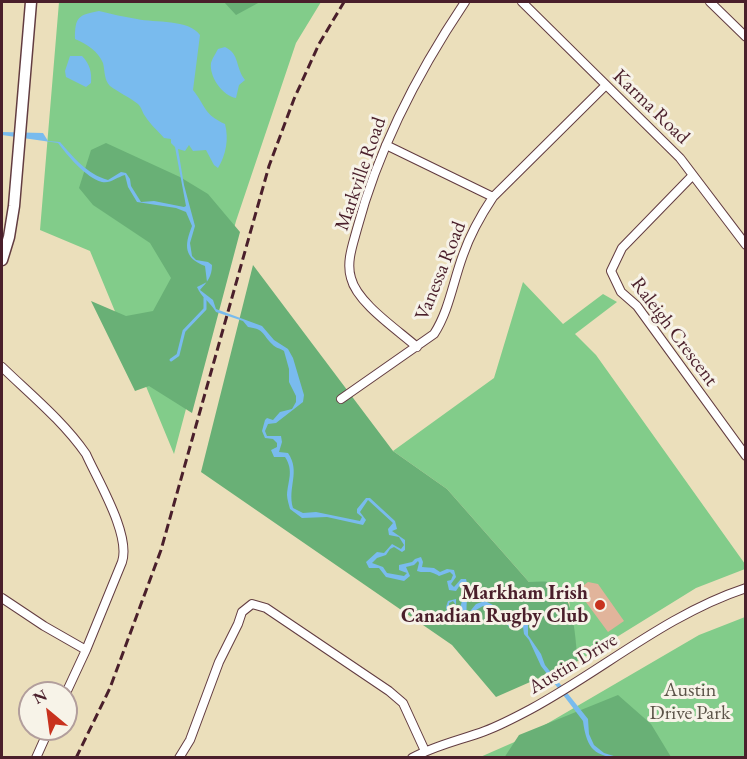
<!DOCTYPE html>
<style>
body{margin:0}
#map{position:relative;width:747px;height:759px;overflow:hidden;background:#ebdfbb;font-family:"EB Garamond",serif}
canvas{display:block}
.frame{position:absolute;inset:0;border:3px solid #4a1f2b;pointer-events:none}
.north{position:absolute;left:18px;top:681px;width:60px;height:60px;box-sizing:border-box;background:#f7f3e8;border:2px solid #b29e9c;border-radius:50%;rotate:331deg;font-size:16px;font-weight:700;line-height:24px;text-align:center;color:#4a1f2b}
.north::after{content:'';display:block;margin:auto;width:21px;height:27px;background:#c8321e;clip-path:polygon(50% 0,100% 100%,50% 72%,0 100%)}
</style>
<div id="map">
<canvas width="747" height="759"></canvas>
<div class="frame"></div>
<div class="north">N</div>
</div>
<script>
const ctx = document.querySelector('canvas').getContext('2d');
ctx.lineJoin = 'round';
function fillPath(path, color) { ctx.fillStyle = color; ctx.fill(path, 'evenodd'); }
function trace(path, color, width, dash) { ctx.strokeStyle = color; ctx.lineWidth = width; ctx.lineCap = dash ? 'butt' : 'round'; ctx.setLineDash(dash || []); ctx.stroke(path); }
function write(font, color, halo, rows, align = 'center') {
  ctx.font = font + ' "EB Garamond",serif'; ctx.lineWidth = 6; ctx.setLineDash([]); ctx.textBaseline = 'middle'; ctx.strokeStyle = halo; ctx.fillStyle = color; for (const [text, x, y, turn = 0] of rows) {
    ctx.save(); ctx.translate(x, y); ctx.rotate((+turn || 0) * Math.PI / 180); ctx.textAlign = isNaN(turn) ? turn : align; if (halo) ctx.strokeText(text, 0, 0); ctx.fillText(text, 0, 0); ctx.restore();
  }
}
fillPath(new Path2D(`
 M 59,2 L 321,2 L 296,43 L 236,221 L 174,454 L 90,251 L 40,230 Z
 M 523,282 L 563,324 L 603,294 L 617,302 L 575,334 L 596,355 L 745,564 L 745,569 L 696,588 L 578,661 L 569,601 L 550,582 L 529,582 L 447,489 L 393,451 L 494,378 Z
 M 745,617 L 745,757 L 478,758 L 519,740 L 699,635 Z`), '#82cc8a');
fillPath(new Path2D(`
 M 224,2 L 260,2 L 236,15 Z
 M 106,143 L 180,177 L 208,194 L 240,232 L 192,413 L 149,386 L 135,391 L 91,301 L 126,316 L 153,311 L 171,278 L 150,243 L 93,205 L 79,188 L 91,150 Z
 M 253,265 L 393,451 L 447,489 L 529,582 C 535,582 542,581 548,582 C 575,587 575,639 578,661 L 496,697 L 452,645 L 201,472 Z
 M 618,695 L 651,724 L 671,757 L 504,758 L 519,735 Z`), '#69b076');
fillPath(new Path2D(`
 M 99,11 C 112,14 124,17 137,19 C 155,23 189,19 200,35 L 193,90 C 206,106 203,114 225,124 C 229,139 226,155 218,168 L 214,165 L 206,150 L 193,151 L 189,145 L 185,151 L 178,149 L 184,185 L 195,226 L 190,243 L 192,256 L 196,260 L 208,262 L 212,265 C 212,277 207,282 200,290 L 213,300 L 216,309 L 262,326 L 274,340 L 288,349 L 293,358 L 304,395 L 303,402 L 276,423 L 268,424 L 265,431 L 267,436 L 281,436 L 282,442 L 279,452 L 288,453 C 301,472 287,487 293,508 L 303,513 L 316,512 L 360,521 L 362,517 L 357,513 L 357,509 L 366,498 L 370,498 L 395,521 L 397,529 L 392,531 L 405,540 L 405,550 L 402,552 L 394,547 L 390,549 L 386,555 L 377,558 L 372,563 L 383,567 L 387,573 L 404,576 L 407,573 L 399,570 L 399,565 L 412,562 L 415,559 L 421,557 L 423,562 L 422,567 L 434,568 L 440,572 L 447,569 L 454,570 L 456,577 L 451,584 L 454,587 L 461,579 L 466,579 C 470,590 465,602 467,615 L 476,604 L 485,601 L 497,607 L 512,623 L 528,624 L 528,635 L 541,654 L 545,665 L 588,719 L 589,734 L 594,745 L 604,753 L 617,757 C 592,757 586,744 583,721 L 541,666 L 529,640 L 524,634 L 523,627 L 519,629 L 514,626 L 510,628 L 499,615 L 483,606 L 476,610 L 471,620 L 462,616 L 456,620 L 451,618 L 449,620 L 446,607 L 448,601 L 456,599 L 456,605 L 453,601 L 449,603 L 449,609 L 452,614 L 459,613 L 465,588 L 462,582 L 456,591 L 449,590 L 447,581 L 451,580 L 453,575 L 450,572 L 439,576 C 428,569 426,574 417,571 L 419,563 L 418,561 L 414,565 L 406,567 L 410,576 L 404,581 L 386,577 L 379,568 L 369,568 L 366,562 L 377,552 L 384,553 L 392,544 L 401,549 L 404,545 L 399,537 L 389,535 L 388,529 L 393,523 L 368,500 L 360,512 L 366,520 L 363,525 L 327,517 L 302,518 L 290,509 C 289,505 287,499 287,495 C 288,480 294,471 285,457 L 274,457 L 271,450 L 277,447 L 277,443 L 273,439 L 265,438 L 262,431 L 265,420 L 267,418 L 273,420 L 280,412 L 292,409 L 296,402 L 296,396 L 289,382 L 289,369 L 284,351 C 280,348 275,348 272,344 C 262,334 264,329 248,327 L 243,321 L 216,312 C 210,302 201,297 197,287 L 207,282 L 205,266 C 184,258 184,246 192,226 L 186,212 L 176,208 L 137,202 L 128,187 L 125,175 C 117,177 110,184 102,182 C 85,177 68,156 58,143 L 2,135 L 2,132 L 43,133 L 48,141 L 60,142 C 74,158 87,174 108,180 L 121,172 L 126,173 L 130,179 L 131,186 L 141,202 L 154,201 L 184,207 L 186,206 L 175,147 L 171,143 L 171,139 L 164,138 C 158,131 150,124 145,116 C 142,112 142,108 138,104 C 129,97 118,92 110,86 C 104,80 105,71 103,63 C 98,51 87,44 75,39 C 75,17 78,15 99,11 Z
 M 225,47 C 240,54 235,67 245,80 L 239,85 L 236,98 C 223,96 209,77 211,63 C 212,59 216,53 218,49 Z
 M 70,56 L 82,56 C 90,64 92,73 91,83 L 86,87 L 66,77 L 65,71 Z`), '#79bbee');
trace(new Path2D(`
 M 171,360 L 178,355 L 184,331 L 205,309 L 205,298`), '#79bbee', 3);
fillPath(new Path2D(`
 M 588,582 L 598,584 L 624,621 L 608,632 L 577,590 Z`), '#e1b49b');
const minor = new Path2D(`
 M 522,2 L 680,158 L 746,245
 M 710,2 L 746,37
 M 386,145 L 493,197
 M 693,175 L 622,248 L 611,271 L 621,292 L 637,306 L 746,456
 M 417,347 C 398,330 357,303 351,278 C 346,262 353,244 357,229 C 379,146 418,72 465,2
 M 2,367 C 31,395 63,421 86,454 C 98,481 131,535 122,562 L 86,650 L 66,693
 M 341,399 L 434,334 C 449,311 453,282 463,255 C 470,235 481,215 493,197 L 605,86
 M 2,598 L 44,626 L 86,650
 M 36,758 L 49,729
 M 179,758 L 190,740 L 219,662 L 238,624 L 242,612 L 252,604 L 266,608 L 389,691 L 403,703 L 425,751
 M 412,758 C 436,745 461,740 485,731 C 501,725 516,717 531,709 C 603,670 667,614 746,588`);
const tertiary = new Path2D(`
 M 2,260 L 9,237 L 14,206 L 31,2`);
trace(minor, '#623c41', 10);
trace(tertiary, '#623c41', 13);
trace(minor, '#fff', 8);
trace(tertiary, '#fff', 10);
trace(new Path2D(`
 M 76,758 L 110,688 L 161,550 L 269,166 L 294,99 L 319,44 L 344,2`), '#4a1f2b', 3, [9, 4.5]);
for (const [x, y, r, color] of [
 [600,605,6,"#c8321e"]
]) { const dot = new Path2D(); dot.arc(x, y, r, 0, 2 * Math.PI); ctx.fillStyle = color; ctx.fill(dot); trace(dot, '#f7f3e8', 2); }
write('20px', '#4a1f2b', '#f7f3e8', [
 ["Karma Road",651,107,44],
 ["Markville Road",361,174,-71],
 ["Vanessa Road",441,271,-68],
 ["Raleigh Crescent",674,332,53],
 ["Austin Drive",573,664,-31]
]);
write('bold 20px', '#4a1f2b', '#f7f3e8', [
 ["Markham Irish",588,594],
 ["Canadian Rugby Club",588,617]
], 'right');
write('20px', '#5b5348', '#f7f3e8', [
 ["Austin",690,691],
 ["Drive Park",690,714]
]);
</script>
